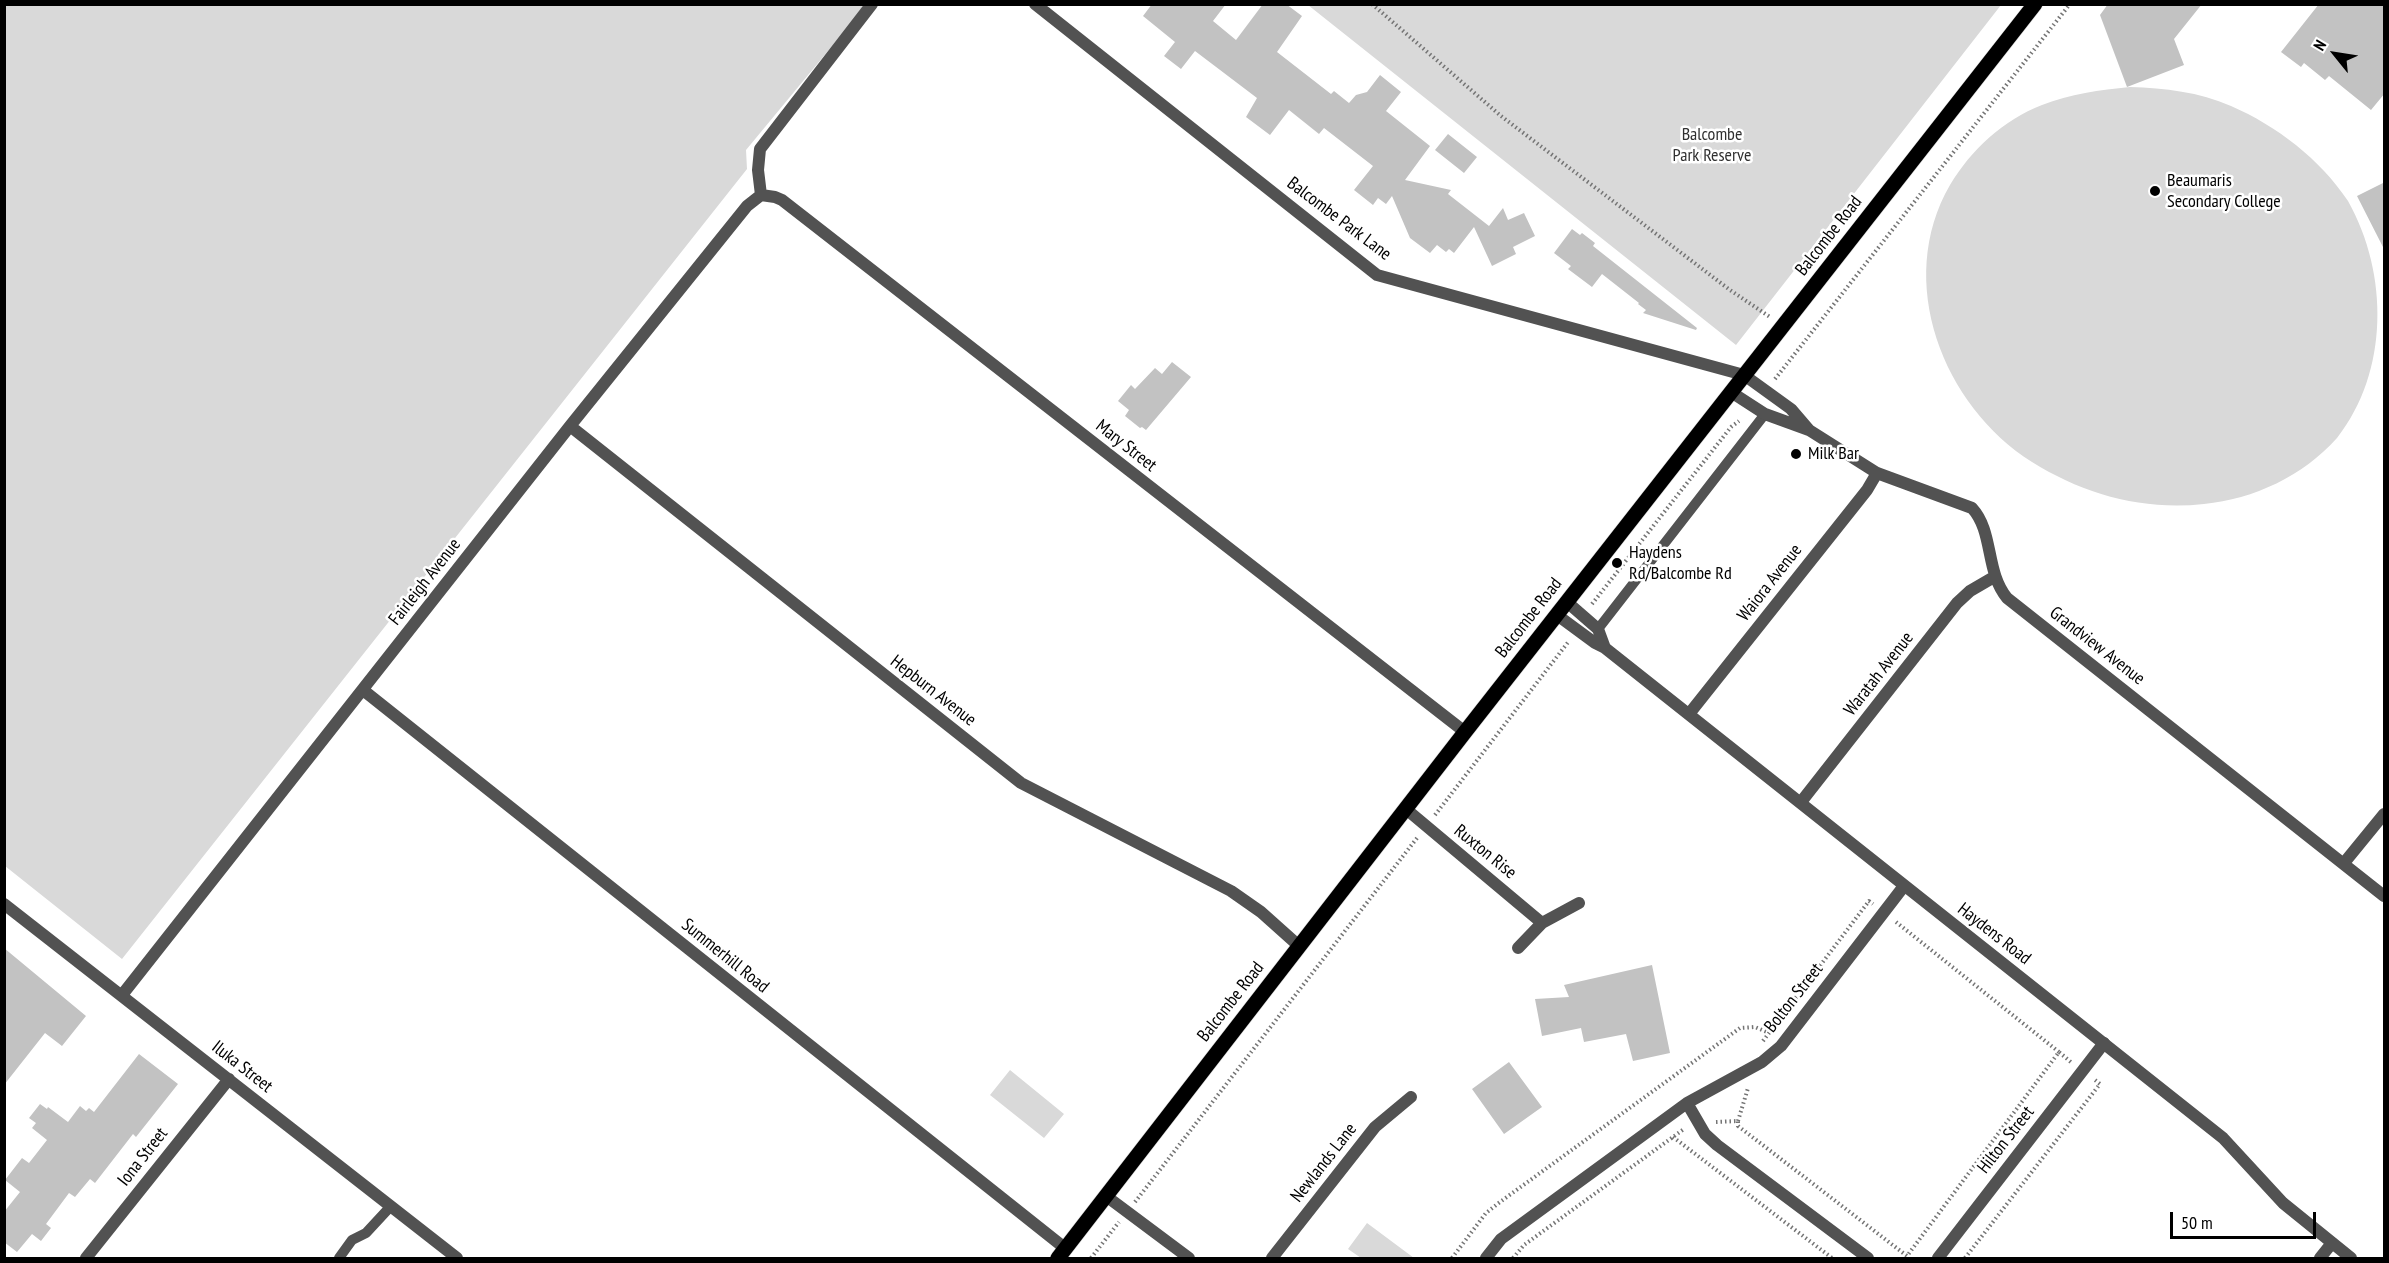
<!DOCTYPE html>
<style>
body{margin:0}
#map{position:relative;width:2389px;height:1263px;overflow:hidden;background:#fff;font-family:"PT Sans Narrow",sans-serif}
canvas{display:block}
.frame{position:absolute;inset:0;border:6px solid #000;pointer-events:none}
.north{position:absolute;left:2305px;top:24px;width:60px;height:60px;-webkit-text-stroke:4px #fff;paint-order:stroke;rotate:300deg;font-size:16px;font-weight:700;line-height:24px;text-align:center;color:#000}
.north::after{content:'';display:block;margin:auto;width:21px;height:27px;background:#000;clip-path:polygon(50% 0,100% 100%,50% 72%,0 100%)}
.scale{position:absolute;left:2170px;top:1212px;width:146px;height:27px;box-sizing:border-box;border:3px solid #000;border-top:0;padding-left:8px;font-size:18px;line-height:21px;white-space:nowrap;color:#000;-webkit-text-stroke:4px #fff;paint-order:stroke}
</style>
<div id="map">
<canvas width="2389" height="1263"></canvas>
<div class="frame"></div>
<div class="north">N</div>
<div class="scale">50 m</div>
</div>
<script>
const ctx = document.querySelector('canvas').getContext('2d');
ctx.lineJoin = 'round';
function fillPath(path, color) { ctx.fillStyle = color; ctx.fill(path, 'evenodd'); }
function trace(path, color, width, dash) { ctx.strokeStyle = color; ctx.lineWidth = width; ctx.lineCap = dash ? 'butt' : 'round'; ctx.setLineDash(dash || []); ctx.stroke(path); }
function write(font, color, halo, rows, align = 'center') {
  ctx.font = font + ' "PT Sans Narrow",sans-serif'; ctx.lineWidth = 5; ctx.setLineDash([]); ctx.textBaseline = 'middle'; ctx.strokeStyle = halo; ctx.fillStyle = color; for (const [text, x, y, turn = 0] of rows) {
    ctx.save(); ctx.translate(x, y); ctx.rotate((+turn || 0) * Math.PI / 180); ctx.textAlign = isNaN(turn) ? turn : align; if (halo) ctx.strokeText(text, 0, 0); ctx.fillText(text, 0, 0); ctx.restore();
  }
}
fillPath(new Path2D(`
 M 4,5 L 866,5 L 746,150 L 747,169 L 122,959 L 5,866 Z
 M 1308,5 L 2001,5 L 1736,345 Z
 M 2130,87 C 2165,88 2199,92 2231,106 C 2277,126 2320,159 2348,201 C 2389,274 2389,372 2337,438 C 2303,476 2254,499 2204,504 C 2143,511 2083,494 2032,462 C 1943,406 1894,281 1950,185 C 1971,150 2003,120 2042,105 C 2070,94 2100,90 2130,87 Z
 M 1010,1070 L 1064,1114 L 1044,1138 L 990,1095 Z
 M 1367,1223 L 1414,1258 L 1361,1258 L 1348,1249 Z`), '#d9d9d9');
fillPath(new Path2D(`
 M 1152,4 L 1226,4 L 1213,21 L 1236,40 L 1263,4 L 1286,4 L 1302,16 L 1277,52 L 1331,94 L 1334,91 L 1349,103 L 1356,95 L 1367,92 L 1380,75 L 1401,92 L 1386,111 L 1430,146 L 1405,180 L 1451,190 L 1448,194 L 1489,226 L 1503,208 L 1508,220 L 1524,213 L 1535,236 L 1513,247 L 1516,254 L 1492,266 L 1474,227 L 1454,253 L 1449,249 L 1446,252 L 1437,245 L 1430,253 L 1410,238 L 1392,196 L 1386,204 L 1378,198 L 1373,205 L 1354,190 L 1373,166 L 1324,128 L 1319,134 L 1289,110 L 1270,135 L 1246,117 L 1257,98 L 1195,51 L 1181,69 L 1164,56 L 1175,42 L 1143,16 Z
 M 2108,4 L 2202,4 L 2174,39 L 2184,65 L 2127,87 L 2100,15 Z
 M 2319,4 L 2385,4 L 2385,93 L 2371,110 L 2329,76 L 2325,80 L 2304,63 L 2301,67 L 2281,52 Z
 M 1448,134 L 1477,157 L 1464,173 L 1435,150 Z
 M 2385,182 L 2385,251 L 2357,196 Z
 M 1572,229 L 1580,235 L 1582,233 L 1595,243 L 1593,246 L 1697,328 L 1696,330 L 1643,313 L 1646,310 L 1638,304 L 1639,303 L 1602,274 L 1592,287 L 1568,269 L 1571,266 L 1554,253 Z
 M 1172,362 L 1191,377 L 1146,430 L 1142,427 L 1140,428 L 1125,416 L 1129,410 L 1118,401 L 1131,385 L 1135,389 L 1155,368 L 1162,374 Z
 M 4,948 L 86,1016 L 62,1046 L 45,1033 L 4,1085 Z
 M 1652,965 L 1670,1053 L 1633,1061 L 1626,1034 L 1584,1042 L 1581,1028 L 1542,1036 L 1535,999 L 1569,997 L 1564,985 Z
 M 139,1054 L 178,1084 L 136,1137 L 133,1134 L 95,1183 L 90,1179 L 75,1197 L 69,1193 L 46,1224 L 51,1228 L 41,1241 L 32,1234 L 17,1252 L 4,1242 L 4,1212 L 20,1192 L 5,1180 L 22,1158 L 29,1163 L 47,1140 L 32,1128 L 36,1123 L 29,1118 L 40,1104 L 47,1109 L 48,1107 L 68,1122 L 80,1106 L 86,1111 L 89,1108 L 94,1112 Z
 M 1509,1062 L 1542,1107 L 1504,1134 L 1472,1089 Z`), '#c2c2c2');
const primary = new Path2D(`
 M 1058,1258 L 1465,732 L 2035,4`);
trace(primary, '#dbdbdb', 16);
trace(new Path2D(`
 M 1372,4 L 1501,116 L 1730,290 L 1770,317
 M 1775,379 L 2070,4
 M 1592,604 L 1731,427 L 1739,421
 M 1435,815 L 1569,641
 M 1896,922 L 2059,1052
 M 1763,1041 L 1869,901 L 1873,904
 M 1738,1121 L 1748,1088
 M 1716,1122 L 1738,1121 L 1738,1126 L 1907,1256 L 2059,1052 L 2072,1063
 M 1673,1137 L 1832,1258
 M 1135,1202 L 1417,838
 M 1091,1258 L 1119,1222
 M 1452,1258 L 1486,1213 L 1500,1202 L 1740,1028 L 1755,1027 L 1767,1032
 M 1513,1258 L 1524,1245 L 1684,1129
 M 1965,1258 L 2100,1084 L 2095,1080`), '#747474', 4, [1.5, 3]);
trace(new Path2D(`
 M 1598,629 L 1765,414
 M 339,1258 L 352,1240 L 366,1233 L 391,1206`), '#525252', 10);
trace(new Path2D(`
 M 1035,4 L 1377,275 L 1744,375 L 1791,409 L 1809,430
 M 761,195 L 775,197 L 782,200 L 1465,732
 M 761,195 L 758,170 L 760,149 L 872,4
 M 1731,392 L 1765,414 L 1809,430 L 1877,473 L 1972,508 C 1994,532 1985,571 2007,598 L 2384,896
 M 570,426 L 1021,783 L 1231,891 L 1261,912 L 1299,946
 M 363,690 L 1066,1249
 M 1689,714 L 1867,490 L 1877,473
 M 1801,802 L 1957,603 L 1970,591 L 1994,577
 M 1406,809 L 1542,923 L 1518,948
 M 2344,863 L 2384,814
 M 4,904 L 457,1258
 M 1542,923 L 1579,903
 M 122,995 L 570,426 L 747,206 L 761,195
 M 1687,1103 L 1705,1134 L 1717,1145 L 1868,1258
 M 1106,1196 L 1189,1258
 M 86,1258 L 229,1079
 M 1272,1258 L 1375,1127 L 1411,1097
 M 1486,1258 L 1501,1239 L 1687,1103 L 1762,1062 L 1781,1046 L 1904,886
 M 1938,1258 L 2104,1043
 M 2320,1258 L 2332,1243`), '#525252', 12);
trace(new Path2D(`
 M 1567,602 L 1598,629 L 1605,648
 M 1557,615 L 1595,643 L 1605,648 L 2223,1138 L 2283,1203 L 2351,1258`), '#525252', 12);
trace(primary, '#000', 15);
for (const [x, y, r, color] of [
 [2155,191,6,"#000"],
 [1796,454,6,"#000"],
 [1617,563,6,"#000"]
]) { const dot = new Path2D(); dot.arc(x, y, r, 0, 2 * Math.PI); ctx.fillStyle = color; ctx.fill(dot); trace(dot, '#fff', 2); }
write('18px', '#303030', '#fff', [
 ["Balcombe",1712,135],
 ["Park Reserve",1712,156]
]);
write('18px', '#000', '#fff', [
 ["Beaumaris",2167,181],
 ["Secondary College",2167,202],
 ["Milk Bar",1808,454],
 ["Haydens",1629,553],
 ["Rd/Balcombe Rd",1629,574]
], 'left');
write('18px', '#000', '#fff', [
 ["Balcombe Park Lane",1339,219,37],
 ["Balcombe Road",1829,236,-52],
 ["Mary Street",1126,446,38],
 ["Fairleigh Avenue",425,582,-52],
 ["Waiora Avenue",1770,583,-52],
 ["Balcombe Road",1529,618,-52],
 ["Grandview Avenue",2097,646,38],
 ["Waratah Avenue",1879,674,-52],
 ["Hepburn Avenue",933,691,38],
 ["Ruxton Rise",1485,852,39],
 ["Haydens Road",1994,934,38],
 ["Summerhill Road",725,956,39],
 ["Bolton Street",1794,998,-52],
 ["Balcombe Road",1231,1002,-52],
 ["Iluka Street",242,1067,38],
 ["Hilton Street",2006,1140,-52],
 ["Iona Street",143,1157,-52],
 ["Newlands Lane",1324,1163,-52]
]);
</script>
